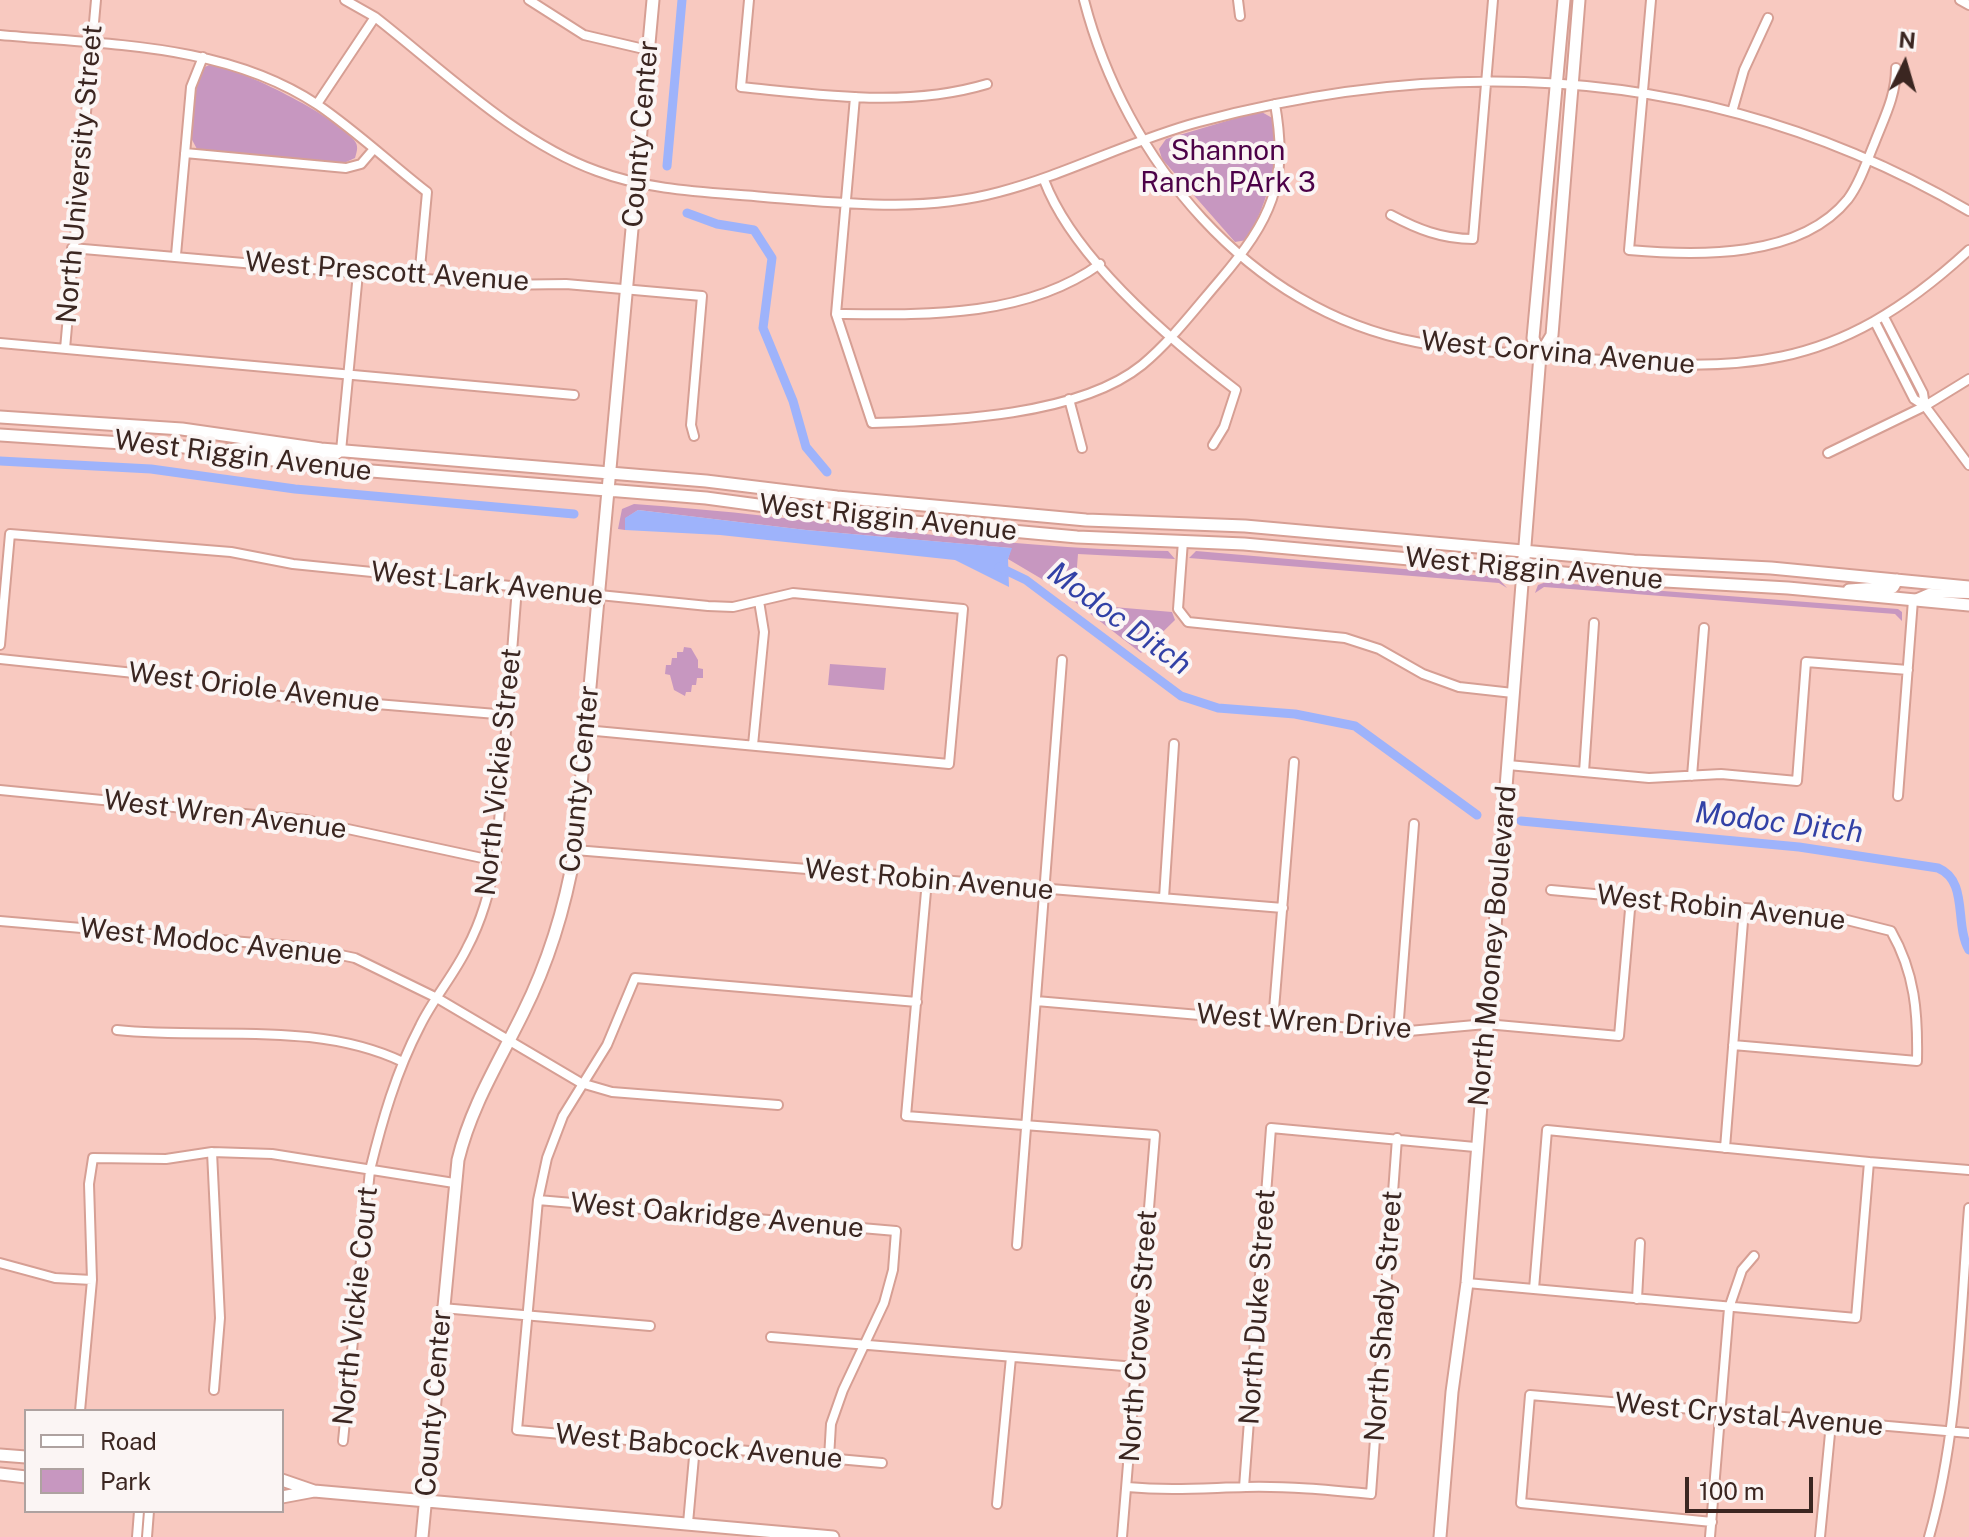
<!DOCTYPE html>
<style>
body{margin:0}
#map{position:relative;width:1969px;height:1537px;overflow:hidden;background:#f8c9c0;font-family:"Public Sans",sans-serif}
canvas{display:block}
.legend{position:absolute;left:24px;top:1409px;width:260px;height:104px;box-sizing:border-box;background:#fbf5f4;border:2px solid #aea2a0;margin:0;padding:10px 14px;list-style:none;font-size:24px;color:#3b2621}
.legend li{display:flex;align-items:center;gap:16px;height:40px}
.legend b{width:40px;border:2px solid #aea2a0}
.north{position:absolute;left:1865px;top:24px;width:80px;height:80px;-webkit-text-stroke:6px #fbf5f4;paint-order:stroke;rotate:5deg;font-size:22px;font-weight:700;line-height:32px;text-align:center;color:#3b2621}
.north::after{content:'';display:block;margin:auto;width:28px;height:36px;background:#3b2621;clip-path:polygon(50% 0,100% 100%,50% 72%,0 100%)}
.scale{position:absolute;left:1685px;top:1477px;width:128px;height:36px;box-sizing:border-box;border:4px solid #3b2621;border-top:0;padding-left:10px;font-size:24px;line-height:28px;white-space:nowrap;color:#3b2621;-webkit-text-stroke:6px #fbf5f4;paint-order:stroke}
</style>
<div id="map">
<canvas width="1969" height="1537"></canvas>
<ul class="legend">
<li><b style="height:10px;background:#fff"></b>Road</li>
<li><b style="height:22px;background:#c797c0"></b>Park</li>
</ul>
<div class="north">N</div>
<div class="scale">100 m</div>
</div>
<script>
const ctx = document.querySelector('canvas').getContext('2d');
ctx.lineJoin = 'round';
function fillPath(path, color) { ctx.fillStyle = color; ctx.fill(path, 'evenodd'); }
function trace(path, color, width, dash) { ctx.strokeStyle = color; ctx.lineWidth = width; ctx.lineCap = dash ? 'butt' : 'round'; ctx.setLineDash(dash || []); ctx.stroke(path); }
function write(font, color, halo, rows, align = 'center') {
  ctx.font = font + ' "Public Sans",sans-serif'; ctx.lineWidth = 8; ctx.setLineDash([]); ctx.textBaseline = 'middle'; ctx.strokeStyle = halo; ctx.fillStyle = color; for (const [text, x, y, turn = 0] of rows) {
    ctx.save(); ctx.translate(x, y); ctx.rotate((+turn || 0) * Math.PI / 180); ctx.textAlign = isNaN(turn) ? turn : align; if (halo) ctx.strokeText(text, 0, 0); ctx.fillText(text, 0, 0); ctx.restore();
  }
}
fillPath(new Path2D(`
 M 211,64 C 243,70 334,115 354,140 C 359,146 357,151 355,158 L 344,163 L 198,151 L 190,136 L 198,76 L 201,69 Z
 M 1260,111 L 1274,119 C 1280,161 1268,198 1250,235 L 1247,240 L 1235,242 L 1162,159 L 1159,149 L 1166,139 Z
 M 634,504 C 812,516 989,549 1168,551 L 1175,559 L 1078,554 L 1075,592 L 1090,605 L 1172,612 L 1175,620 L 1141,653 L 1057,588 L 1008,559 L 1011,548 L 806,530 L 638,510 L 626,518 L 625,530 L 618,529 L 622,509 Z
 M 1196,551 L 1497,577 L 1507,588 L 1499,583 L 1189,558 Z
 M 1546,582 L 1898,609 L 1902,612 L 1902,621 L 1895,614 L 1544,587 L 1535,593 L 1538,585 Z
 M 684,647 L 691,648 L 698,660 L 698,668 L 703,669 L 703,678 L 697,678 L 696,685 L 692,685 L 691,692 L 686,692 L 685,696 L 674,690 L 670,675 L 665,674 L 666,665 L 671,665 L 672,658 L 677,658 L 677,652 L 683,652 Z
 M 830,664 L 886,668 L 884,690 L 828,685 Z`), '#c797c0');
fillPath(new Path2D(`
 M 638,510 L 806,530 L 1012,548 L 1008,559 L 1009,587 L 955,560 L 720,535 L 625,530 L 625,518 Z`), '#9eb3fb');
trace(new Path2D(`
 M 667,166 L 682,0
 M 687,213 L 717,224 L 754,230 L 772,258 L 763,328 L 793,401 L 806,447 L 827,472
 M 0,461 L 151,469 L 295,489 L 574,514
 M 999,567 L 1026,580 L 1181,696 L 1218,708 L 1295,714 L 1355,726 L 1477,815
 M 1521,821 L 1799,847 L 1938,868 C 1969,881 1954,924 1969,950`), '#9eb3fb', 9);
const street = new Path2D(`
 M 345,0 L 375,17 C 443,70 516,142 597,171 C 650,191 708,192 764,197 C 843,203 921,213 999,192 C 1068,174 1131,140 1199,122 C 1466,51 1727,70 1969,211
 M 529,0 L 584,35 L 648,50
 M 749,0 L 741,87 C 823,95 907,108 987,84
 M 1084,0 C 1125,159 1248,310 1416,342 C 1465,352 1517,353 1566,357 C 1741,373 1833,375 1969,250
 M 1238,0 L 1240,16
 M 1651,0 L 1629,250 C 1697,256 1800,259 1848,199 C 1860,183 1866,163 1874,144 C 1884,118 1896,96 1896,68
 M 1960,0 L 1969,5
 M 0,35 C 107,45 225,43 318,105 C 356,131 391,164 427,192 L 419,279
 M 855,97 L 836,314 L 872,423 C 950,421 1079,416 1142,365 C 1171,341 1195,309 1220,280 C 1271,220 1289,183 1275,104
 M 317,104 L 375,17
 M 1732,112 L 1744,70 L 1768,18
 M 185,153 L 346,168 L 361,164 L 373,150
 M 1044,180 C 1074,259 1169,339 1236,390 L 1224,427 L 1213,445
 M 1391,215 C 1417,229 1442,239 1473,239 L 1493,0
 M 72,248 L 495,285 L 566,284 L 702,296 L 691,425 L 694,436
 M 176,255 L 191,87 L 203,57
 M 836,314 C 925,315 1025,318 1100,264
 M 1884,317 L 1923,393 L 1925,406
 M 1875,322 L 1914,399 L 1925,406 L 1969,465
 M 0,343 L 574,395
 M 65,349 L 96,0
 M 1069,399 L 1082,448
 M 341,451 L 358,273
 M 1828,453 L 1925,406 L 1969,379
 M 1183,541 L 1178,609 L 1188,622 L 1345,638 L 1379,649 L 1423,674 L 1459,687 L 1513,693
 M 0,645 L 10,534 L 231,552 L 293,564 L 708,606 L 733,607 L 793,593 L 963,609 L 949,764 L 585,730
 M 0,659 L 182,678 L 281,696 L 508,715
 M 753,745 L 764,632 L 759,601
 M 1508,765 L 1649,778 L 1721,774 L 1797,781 L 1806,662 L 1908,670
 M 1584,772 L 1594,623
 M 1692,776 L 1704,628
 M 0,790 L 306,820 L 496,861
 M 1898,796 L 1913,600 L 1929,593 L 1969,594
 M 575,850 L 1283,908
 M 927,880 L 906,1116 L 1155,1135 L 1122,1537
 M 1551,890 L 1831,916 L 1891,931 C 1915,973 1918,1013 1917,1061 L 1733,1045
 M 1164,898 L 1174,744
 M 0,921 L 302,947 L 355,958 L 437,998 L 581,1083 L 612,1092 L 778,1105
 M 1036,1001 L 1398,1032 L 1486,1024 L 1619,1036 L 1631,898
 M 1273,1022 L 1294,762
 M 117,1030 C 211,1040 315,1020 403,1062
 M 1398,1032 L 1414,824
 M 1725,1148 L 1744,909
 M 212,1152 L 220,1318 L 214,1390
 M 538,1200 L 896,1231 L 893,1270 L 884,1303 L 843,1390 L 831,1424 L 829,1458
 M 1017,1245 L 1062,660
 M 0,1263 L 55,1278 L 92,1280
 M 1467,1283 L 1856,1318 L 1869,1162 L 1969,1170
 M 1534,1289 L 1547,1130 L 1869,1162
 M 1637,1299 L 1640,1243
 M 442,1308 L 650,1326
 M 771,1337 L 1136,1367
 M 80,1411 L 92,1280 L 89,1184 L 93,1158 L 166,1159 L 212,1152 L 272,1154 L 454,1183
 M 343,1441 L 370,1170 C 382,1121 396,1072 420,1026 C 433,999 454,975 467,948 C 482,920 489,892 496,861 L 517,587
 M 882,1463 L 517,1430 L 538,1200 L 547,1158 L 563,1116 L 607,1045 L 635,978 L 917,1002
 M 1127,1487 C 1170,1491 1204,1488 1246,1487 C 1288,1486 1329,1490 1371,1494 L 1397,1138
 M 1244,1487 L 1271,1128 L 1475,1147
 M 997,1504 L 1011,1357
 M 1712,1522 L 1521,1503 L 1530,1395 L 1969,1433
 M 688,1523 L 695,1446
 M 137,1537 L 139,1511
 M 147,1537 L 149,1511
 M 1710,1537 L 1729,1308 L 1742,1270 L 1754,1256
 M 1820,1537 L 1831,1423
 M 1929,1537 C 1959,1432 1960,1317 1969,1208`);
const secondary = new Path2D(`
 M 1540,355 L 1533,338 L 1564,0
 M 0,417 L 182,429 L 321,449 L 706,481 L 837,497 L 1086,520 L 1245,526 L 1634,561 L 1771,568 L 1969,587
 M 0,435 L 184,447 L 322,467 L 706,498 L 817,513 L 1077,537 L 1244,544 L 1630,579 L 1788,588 L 1969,605
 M 229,450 C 260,442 315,471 340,451
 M 1849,590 L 1893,587 L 1897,580
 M 0,1455 L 26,1457
 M 0,1474 L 26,1477
 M 282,1480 L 314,1491 L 833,1537
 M 282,1497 L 314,1491
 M 422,1537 L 458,1160 C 471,1106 499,1062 523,1013 C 549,961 565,908 575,850 L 653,0
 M 1440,1537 L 1452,1392 L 1467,1283 L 1540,355 L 1552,335 L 1579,0`);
trace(street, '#d69f94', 12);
trace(secondary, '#d69f94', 15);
trace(street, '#fff', 8);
trace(secondary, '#fff', 11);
write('28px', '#3b2621', '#fbf5f4', [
 ["County Center",641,134,-85],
 ["North University Street",80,174,-85],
 ["West Prescott Avenue",387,272,4],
 ["West Corvina Avenue",1558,353,5],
 ["West Riggin Avenue",243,456,7],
 ["West Riggin Avenue",888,518,6],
 ["West Riggin Avenue",1534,569,5],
 ["West Lark Avenue",487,584,6],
 ["West Oriole Avenue",254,688,7],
 ["North Vickie Street",499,772,-84],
 ["County Center",580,779,-84],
 ["West Wren Avenue",225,815,7],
 ["West Robin Avenue",929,880,5],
 ["West Robin Avenue",1721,908,6],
 ["West Modoc Avenue",211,942,6],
 ["North Mooney Boulevard",1493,946,-85],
 ["West Wren Drive",1304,1022,4],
 ["West Oakridge Avenue",717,1216,5],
 ["North Vickie Court",356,1306,-84],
 ["North Duke Street",1258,1307,-86],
 ["North Shady Street",1384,1316,-86],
 ["North Crowe Street",1139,1336,-86],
 ["County Center",434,1403,-85],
 ["West Crystal Avenue",1749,1415,5],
 ["West Babcock Avenue",699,1447,5]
]);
write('28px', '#4d0248', '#fbf5f4', [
 ["Shannon",1228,151],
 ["Ranch PArk 3",1228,183]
]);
write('italic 30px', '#3241a6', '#fbf5f4', [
 ["Modoc Ditch",1119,619,36],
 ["Modoc Ditch",1779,823,7]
]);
</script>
